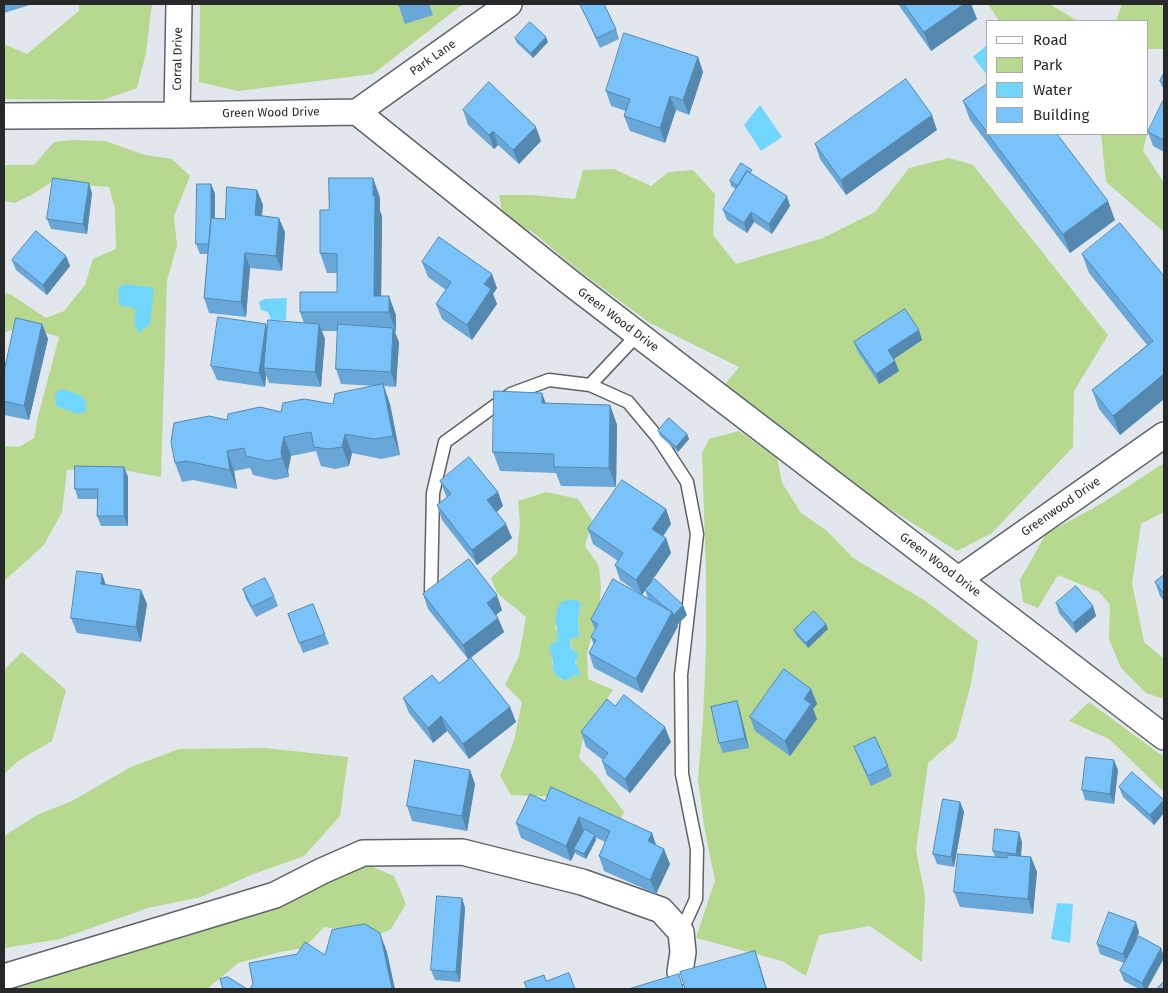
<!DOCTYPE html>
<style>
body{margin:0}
#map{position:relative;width:1168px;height:993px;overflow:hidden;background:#e1e7ec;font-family:"Fira Sans",sans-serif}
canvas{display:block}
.frame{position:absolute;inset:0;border:5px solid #26282a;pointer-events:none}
.legend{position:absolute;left:986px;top:20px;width:162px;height:115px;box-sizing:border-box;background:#fff;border:1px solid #a8a9aa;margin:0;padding:6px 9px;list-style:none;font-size:15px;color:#26282a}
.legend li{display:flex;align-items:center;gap:10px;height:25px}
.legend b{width:25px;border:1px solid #a8a9aa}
</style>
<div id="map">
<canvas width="1168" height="993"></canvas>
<div class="frame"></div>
<ul class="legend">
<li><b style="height:6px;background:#fff"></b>Road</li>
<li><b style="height:14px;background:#b7d88f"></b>Park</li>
<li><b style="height:14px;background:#71d6fd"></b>Water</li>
<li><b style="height:14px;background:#79c2fa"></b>Building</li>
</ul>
</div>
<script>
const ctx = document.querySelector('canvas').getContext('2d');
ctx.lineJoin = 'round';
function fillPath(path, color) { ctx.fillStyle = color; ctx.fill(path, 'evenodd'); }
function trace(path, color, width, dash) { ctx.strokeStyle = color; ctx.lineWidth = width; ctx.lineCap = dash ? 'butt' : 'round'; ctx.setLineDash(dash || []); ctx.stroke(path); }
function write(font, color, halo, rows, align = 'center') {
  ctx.font = font + ' "Fira Sans",sans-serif'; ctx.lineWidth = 4.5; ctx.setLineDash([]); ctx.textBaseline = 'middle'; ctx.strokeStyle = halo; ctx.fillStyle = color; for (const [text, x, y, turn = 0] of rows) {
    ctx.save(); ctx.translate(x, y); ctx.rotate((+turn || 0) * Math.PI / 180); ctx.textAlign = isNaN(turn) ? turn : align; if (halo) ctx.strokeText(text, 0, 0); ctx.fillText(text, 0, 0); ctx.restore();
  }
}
fillPath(new Path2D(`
 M 79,4 L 152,4 L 146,53 L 137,88 L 103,100 L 4,99 L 4,44 L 27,54 L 79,11 Z
 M 200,4 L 463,4 L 373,74 L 238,91 L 199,82 Z
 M 988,4 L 1049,4 L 1078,21 L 999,21 Z
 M 1122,4 L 1164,4 L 1164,49 L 1147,49 L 1147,21 L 1116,21 Z
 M 1101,134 L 1147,134 L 1143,151 L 1164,183 L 1164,232 L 1106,182 Z
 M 72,140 L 105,141 L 145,155 L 172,159 L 190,176 L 174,216 L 177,246 L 167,280 L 161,477 L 106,467 L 67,470 L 62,512 L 44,545 L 4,581 L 4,446 L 19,447 L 34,438 L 38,417 L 59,337 C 40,331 22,324 4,333 L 4,293 L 10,294 L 46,318 L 64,311 L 85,285 L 93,259 L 116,249 L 115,209 L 109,187 L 85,185 L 56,179 L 33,194 L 15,203 L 4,201 L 4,165 L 34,165 L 54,142 Z
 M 949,158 L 973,165 L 1108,335 L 1074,391 L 1073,447 L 992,533 L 957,551 L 829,471 L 723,387 L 739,367 L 650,323 L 579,271 L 534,233 L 503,216 L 499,195 L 532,195 L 575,199 L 583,170 L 614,169 L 651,186 L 669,172 L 693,170 L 715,194 L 713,235 L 736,264 L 823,238 L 875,212 L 909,168 Z
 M 739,431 L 777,458 L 782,483 L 801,513 L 827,531 L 853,558 L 924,600 L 978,641 L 971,684 L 956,739 L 928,763 L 916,850 L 925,895 L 922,962 L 870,926 L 819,935 L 806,976 L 782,961 L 696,938 L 715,880 L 704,826 L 698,778 L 703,720 L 706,647 L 706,571 L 702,453 L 709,439 Z
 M 1164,463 L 1164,512 L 1141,524 L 1132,583 L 1144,642 L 1164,659 L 1164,699 L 1146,693 L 1121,668 L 1109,639 L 1110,605 L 1099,592 L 1058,575 L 1038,608 L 1023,602 L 1020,580 L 1046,534 L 1104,502 Z
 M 546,492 L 578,499 L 592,520 L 585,546 L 599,566 L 601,588 L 599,611 L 587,653 L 588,679 L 613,690 L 584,733 L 579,758 L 596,775 L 624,812 L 619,823 L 559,797 L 511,795 L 500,776 L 514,741 L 522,702 L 505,685 L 519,656 L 526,617 L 497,593 L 491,578 L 517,554 L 520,523 L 518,501 ZM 581,605 L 578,619 L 579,636 L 570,639 C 570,647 575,652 576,659 C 576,665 577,671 579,677 L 574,675 L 564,681 L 557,676 L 552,669 C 554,659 547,649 557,641 L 558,635 L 555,626 Z
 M 22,652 L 66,690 L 52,741 L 18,761 L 4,774 L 4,670 Z
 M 1089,702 L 1164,757 L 1164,792 L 1109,739 L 1069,721 Z
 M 265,748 L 348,757 L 340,816 L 304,856 L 251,875 L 201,897 L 148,908 L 60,939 L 4,948 L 4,836 L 37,815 L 72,801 L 131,767 L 179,749 Z
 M 368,865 L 394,876 L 406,904 L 391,929 L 380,934 L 324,927 L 304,948 L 280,952 L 238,963 L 207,989 L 15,989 L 268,908 L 314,886 Z`), '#b7d88f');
fillPath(new Path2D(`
 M 987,45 L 987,75 L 973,57 Z
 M 760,105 L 782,137 L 761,151 L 744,125 Z
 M 125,284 L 154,288 L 150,324 L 139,333 C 134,325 133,321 136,312 L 134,308 L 119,305 L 118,288 Z
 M 287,298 L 286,320 L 271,320 L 268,312 L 261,310 L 259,302 L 264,299 Z
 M 62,389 L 82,396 L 86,402 L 86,412 L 78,414 L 56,406 L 55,393 Z
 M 569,600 L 577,600 L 581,604 L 578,619 L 579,637 L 570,639 C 570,648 571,650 579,654 L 575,663 L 579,668 L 579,677 L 574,675 L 565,681 L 557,676 L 552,669 L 553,663 L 549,646 L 557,641 C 560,625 550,621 561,602 Z
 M 1057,903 L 1073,904 L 1070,943 L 1051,939 Z`), '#71d6fd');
const service = new Path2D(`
 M 590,385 L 638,334
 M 431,591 L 433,493 L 445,442 L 511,394 L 549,380 L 590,385 L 628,402 L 659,439 L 687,482 L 697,534 L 681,675 L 682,774 L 697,849 L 696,899 L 681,932`);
const minor = new Path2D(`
 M 357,112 L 509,4
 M 177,115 L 179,4
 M 4,116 L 177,115 L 357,112 L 572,284 L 1164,737
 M 959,579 L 1164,435
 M 4,977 L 275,895 L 322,871 L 363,853 L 462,852 L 582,882 L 661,910 L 681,932 L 683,952 L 680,972`);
trace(service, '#5d6367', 15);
trace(minor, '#5d6367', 28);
trace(service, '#fff', 12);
trace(minor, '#fff', 25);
fillPath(new Path2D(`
 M 4,4 L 33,4 L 4,13 Z
 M 398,4 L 429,4 L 433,15 L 405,24 Z
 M 580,4 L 604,4 L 616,29 L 619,39 L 600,48 Z
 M 898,4 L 971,4 L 977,19 L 931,51 Z
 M 515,38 L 548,42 L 533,58 L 517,43 Z
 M 698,57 L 703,72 L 689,115 L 676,110 L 665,143 L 630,131 L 624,116 L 626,111 L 611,106 L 606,91 Z
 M 1164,73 L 1164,88 L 1162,87 L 1160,81 Z
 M 987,84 L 987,134 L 1057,134 L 1115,220 L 1070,253 L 970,120 L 963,101 Z
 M 1164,101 L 1164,152 L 1153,146 L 1148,132 Z
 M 463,110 L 541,141 L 519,164 L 498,145 L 494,149 L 468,125 Z
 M 937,130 L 846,195 L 820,159 L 815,144 Z
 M 754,175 L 790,206 L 772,234 L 754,222 L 747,233 L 727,220 L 723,210 L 736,189 L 731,186 L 730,181 Z
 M 373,178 L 380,198 L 380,211 L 382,216 L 381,296 L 396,315 L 396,332 L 395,332 L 399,342 L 396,387 L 384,386 L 390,404 L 400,455 L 381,459 L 352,453 L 349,466 L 335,469 L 321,466 L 316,451 L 291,456 L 288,471 L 289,477 L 275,480 L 253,475 L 250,468 L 234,471 L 237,489 L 193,480 L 182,482 L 175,463 L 227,420 L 333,404 L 376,386 L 341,384 L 336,369 L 338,331 L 322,331 L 325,339 L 321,387 L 269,383 L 266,375 L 265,387 L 217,380 L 211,366 L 266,324 L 267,327 L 304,323 L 300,312 L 337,292 L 337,273 L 327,273 L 320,253 L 329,210 Z
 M 211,184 L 215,194 L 215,218 L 225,219 L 257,190 L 263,205 L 262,216 L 285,232 L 282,271 L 250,268 L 246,317 L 209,313 L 204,298 L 208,254 L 200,254 L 196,244 Z
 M 92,193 L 87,234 L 51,229 L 47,219 Z
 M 1082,254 L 1164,276 L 1164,399 L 1120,435 L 1099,409 L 1092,390 L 1147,345 L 1089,273 Z
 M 66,256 L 70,266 L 47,295 L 16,270 L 12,260 Z
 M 422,262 L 497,288 L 493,294 L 497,304 L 472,340 L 442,319 L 436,304 L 446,290 L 428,277 Z
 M 42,324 L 48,339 L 29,420 L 4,415 L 4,372 Z
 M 922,340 L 894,359 L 899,371 L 879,384 L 858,352 L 854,342 Z
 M 546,404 L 610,405 L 617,425 L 616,487 L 561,486 L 556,473 L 500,471 L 493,452 Z
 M 658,431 L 687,434 L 689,439 L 678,452 L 660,436 Z
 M 124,467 L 128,477 L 128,526 L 101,526 L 97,516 L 97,499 L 78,499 L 75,489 Z
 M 440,481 L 498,492 L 503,506 L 497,512 L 512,538 L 477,565 L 442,520 L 437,505 L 447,498 Z
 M 666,509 L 671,524 L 663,536 L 666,538 L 671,553 L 646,589 L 687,615 L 677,625 L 678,626 L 642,693 L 594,668 L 589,653 L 594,645 L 591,637 L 595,630 L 591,620 L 640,594 L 620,580 L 615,565 L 618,561 L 593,544 L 588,529 ZM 645,590 L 648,598 L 642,595 Z
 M 102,574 L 106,585 L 141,590 L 147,604 L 141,642 L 77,633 L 71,618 Z
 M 1164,575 L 1164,601 L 1160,596 L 1155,582 Z
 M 243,589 L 274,596 L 278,606 L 256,617 L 246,599 Z
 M 423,594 L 502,610 L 496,615 L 498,618 L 504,632 L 471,658 L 510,707 L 516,722 L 469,759 L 447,731 L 433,743 L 409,713 L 403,698 L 439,683 L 468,659 L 428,609 Z
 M 1056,603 L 1093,606 L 1096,616 L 1076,633 L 1059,613 Z
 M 313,604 L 329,644 L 303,653 L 288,614 Z
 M 826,624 L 828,629 L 808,648 L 796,635 L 794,630 Z
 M 811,689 L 817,704 L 813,709 L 817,719 L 790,756 L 755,731 L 750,717 Z
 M 737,701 L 740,711 L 749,748 L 723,753 L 719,743 Z
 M 581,732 L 671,742 L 630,793 L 607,775 L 602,761 L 603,760 L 586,747 Z
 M 854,747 L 888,766 L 892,776 L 871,786 L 858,757 Z
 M 1118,770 L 1114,804 L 1085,800 L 1082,790 Z
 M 475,784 L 467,831 L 412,821 L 407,806 Z
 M 1119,787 L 1164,800 L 1164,813 L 1154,825 L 1123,797 Z
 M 545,801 L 652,833 L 656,845 L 670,864 L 656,894 L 604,871 L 599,856 L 605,842 L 595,837 L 596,840 L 586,859 L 576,854 L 575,852 L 571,861 L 521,838 L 516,823 Z
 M 960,802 L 964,812 L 954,867 L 937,864 L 933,854 Z
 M 1022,842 L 1021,856 L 1031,857 L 1037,872 L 1033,914 L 960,907 L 954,892 L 995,857 L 993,851 Z
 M 462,898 L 465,908 L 460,982 L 435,980 L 431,970 Z
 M 1139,932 L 1135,944 L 1161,948 L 1164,958 L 1147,989 L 1139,989 L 1124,981 L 1120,971 L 1124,963 L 1100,954 L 1097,944 Z`), '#68a7d7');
fillPath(new Path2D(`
 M 964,4 L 971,4 L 977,19 L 931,51 L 924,32 Z
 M 546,37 L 548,42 L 533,58 L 531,53 Z
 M 698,57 L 703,72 L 689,115 L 683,100 Z
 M 670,96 L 676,110 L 665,143 L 660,128 Z
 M 932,115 L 937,130 L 846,195 L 841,180 Z
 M 536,127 L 541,141 L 519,164 L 513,150 Z
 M 493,131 L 498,145 L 494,149 L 489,135 Z
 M 373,178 L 380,198 L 380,211 L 382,216 L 381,312 L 374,296 Z
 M 89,183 L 92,193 L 87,234 L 83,224 Z
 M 211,184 L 215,194 L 214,254 L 211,244 Z
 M 257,190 L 263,205 L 260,230 L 255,215 Z
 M 787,196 L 790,206 L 772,234 L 769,224 Z
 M 1108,201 L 1115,220 L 1070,253 L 1063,234 Z
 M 751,212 L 754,222 L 747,233 L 744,223 Z
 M 279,218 L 285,232 L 282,271 L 276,256 Z
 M 245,253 L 250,268 L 246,317 L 241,302 Z
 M 66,256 L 70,266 L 47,295 L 43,285 Z
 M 492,274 L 497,288 L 493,294 L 497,304 L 472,340 L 467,325 L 484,284 Z
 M 389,296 L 396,315 L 396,332 L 389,312 Z
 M 42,324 L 48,339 L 29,420 L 24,406 Z
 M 266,324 L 271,339 L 264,368 L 266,375 L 265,387 L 259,373 Z
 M 319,324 L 325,339 L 321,387 L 315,372 Z
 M 393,328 L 399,342 L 396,387 L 391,372 Z
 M 919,330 L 922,340 L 892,360 L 888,350 Z
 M 895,361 L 899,371 L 879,384 L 876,374 Z
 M 1164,374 L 1164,399 L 1120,435 L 1113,416 Z
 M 383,384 L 390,404 L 400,455 L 393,436 Z
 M 542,393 L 549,412 L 542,403 Z
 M 610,405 L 617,425 L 616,487 L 609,468 Z
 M 345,434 L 352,453 L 349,466 L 342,447 Z
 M 687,434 L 689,439 L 678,452 L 676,447 Z
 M 284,437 L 291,456 L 288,471 L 289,477 L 282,458 L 281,451 Z
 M 227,451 L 234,471 L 237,489 L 230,470 Z
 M 124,467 L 128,477 L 128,526 L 124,516 Z
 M 498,492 L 503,506 L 493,515 L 487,500 Z
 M 666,509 L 671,524 L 658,544 L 652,529 Z
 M 506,524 L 512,538 L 477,565 L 472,550 Z
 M 666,538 L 671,553 L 642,595 L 636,580 Z
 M 102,574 L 107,589 L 101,584 Z
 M 141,590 L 147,604 L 141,642 L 136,627 Z
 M 497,595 L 502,610 L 492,618 L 487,603 Z
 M 683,605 L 687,615 L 677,625 L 678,626 L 642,693 L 636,679 L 672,612 Z
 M 1093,606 L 1096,616 L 1076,633 L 1073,623 Z
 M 498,618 L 504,632 L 468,659 L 463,645 Z
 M 826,624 L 828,629 L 808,648 L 806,643 Z
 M 811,689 L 817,704 L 813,709 L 817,719 L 790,756 L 785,741 L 804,699 Z
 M 737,701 L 740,711 L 749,748 L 745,738 Z
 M 510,707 L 516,722 L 469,759 L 463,744 Z
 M 441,716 L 447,731 L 433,743 L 428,728 Z
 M 665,727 L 671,742 L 630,793 L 625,779 Z
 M 1114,760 L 1118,770 L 1114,804 L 1110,794 Z
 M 470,770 L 475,784 L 467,831 L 462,816 Z
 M 1164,800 L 1164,813 L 1154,825 L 1150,815 Z
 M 960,802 L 964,812 L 954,867 L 951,857 Z
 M 579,817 L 584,832 L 574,849 L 575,852 L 571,861 L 566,846 Z
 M 1019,832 L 1022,842 L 1020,864 L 1016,854 Z
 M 652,833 L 657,848 L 648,841 Z
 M 595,835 L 596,840 L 586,859 L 584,854 Z
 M 664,849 L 670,864 L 656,894 L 650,880 Z
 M 1031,857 L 1037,872 L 1033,914 L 1028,899 Z
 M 462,898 L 465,908 L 460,982 L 456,972 Z
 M 1136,922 L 1139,932 L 1127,964 L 1123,954 Z
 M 380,933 L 387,952 L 395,989 L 392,989 Z
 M 1161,948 L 1164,958 L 1147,989 L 1144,989 L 1142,983 Z
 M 755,951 L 760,966 L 767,989 L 766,989 Z`), '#5588af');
const building = new Path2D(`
 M 580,4 L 604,4 L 616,29 L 597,38 Z
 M 904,4 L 964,4 L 924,32 Z
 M 530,22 L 546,37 L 531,53 L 515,38 Z
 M 624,33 L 698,57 L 683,100 L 670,96 L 660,128 L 624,116 L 630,99 L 606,91 Z
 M 1164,73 L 1164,84 L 1160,81 Z
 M 906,79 L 932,115 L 841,180 L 815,144 Z
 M 489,82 L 536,127 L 513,150 L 493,131 L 489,135 L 463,110 Z
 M 987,84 L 987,132 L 963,101 Z
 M 1163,101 L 1164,101 L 1164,140 L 1148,132 Z
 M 988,134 L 1057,134 L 1108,201 L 1063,234 Z
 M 741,163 L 752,170 L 750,173 L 747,171 L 738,186 L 730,181 Z
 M 747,171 L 787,196 L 769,224 L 751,212 L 744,223 L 723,210 Z
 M 53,178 L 89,183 L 83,224 L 47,219 Z
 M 329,178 L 373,178 L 373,196 L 375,196 L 374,296 L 389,296 L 389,312 L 300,312 L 300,292 L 337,292 L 337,254 L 320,253 L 320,210 L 329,210 Z
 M 197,184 L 211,184 L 211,218 L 209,244 L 196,244 Z
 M 227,187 L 257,190 L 255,215 L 279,218 L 276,256 L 245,253 L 241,302 L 204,298 L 211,218 L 225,219 Z
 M 1120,223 L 1164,276 L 1164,374 L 1113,416 L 1092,390 L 1153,341 L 1082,254 Z
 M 36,231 L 66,256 L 43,285 L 12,260 Z
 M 439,237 L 492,274 L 484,284 L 491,289 L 467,325 L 436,304 L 451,282 L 422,262 Z
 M 905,309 L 919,330 L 888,350 L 895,361 L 876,374 L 854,342 Z
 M 218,317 L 266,324 L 259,373 L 211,366 Z
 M 16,318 L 42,324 L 24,406 L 4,401 L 4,372 Z
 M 268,320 L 319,324 L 315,372 L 264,368 Z
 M 338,324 L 393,328 L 391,372 L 336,369 Z
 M 383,384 L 393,436 L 374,439 L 345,434 L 342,447 L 328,449 L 314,447 L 311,432 L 284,437 L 281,451 L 282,458 L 268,461 L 246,456 L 244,448 L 227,451 L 230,470 L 186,461 L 175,463 L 171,442 L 174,423 L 209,416 L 227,420 L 228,414 L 260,407 L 281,412 L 283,403 L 304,399 L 333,404 L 335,394 Z
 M 494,391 L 542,393 L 542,403 L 610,405 L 609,468 L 554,467 L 554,454 L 493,452 Z
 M 669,418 L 687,434 L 676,447 L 658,431 Z
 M 469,457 L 498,492 L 487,500 L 506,524 L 472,550 L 437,505 L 451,494 L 440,481 Z
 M 75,466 L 124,467 L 124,516 L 97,516 L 98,489 L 75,489 Z
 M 622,480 L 666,509 L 652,529 L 666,538 L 636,580 L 615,565 L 623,553 L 588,529 Z
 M 469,559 L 497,595 L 487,603 L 498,618 L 463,645 L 423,594 Z
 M 77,571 L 102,574 L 101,584 L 141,590 L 136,627 L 71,618 Z
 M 1164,575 L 1164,594 L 1155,582 Z
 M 265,578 L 274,596 L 252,607 L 243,589 Z
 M 613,579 L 672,612 L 636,679 L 589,653 L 596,640 L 591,637 L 598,624 L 591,620 Z
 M 655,579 L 683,605 L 674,615 L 672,612 L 665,607 L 645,590 Z
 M 1076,586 L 1093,606 L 1073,623 L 1056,603 Z
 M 313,604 L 325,634 L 299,643 L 288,614 Z
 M 814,611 L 826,624 L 806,643 L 794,630 Z
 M 471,658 L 510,707 L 463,744 L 441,716 L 428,728 L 403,698 L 432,675 L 439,683 Z
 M 784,669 L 811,689 L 804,699 L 811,704 L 785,741 L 750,717 Z
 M 624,695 L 665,727 L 625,779 L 602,761 L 608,753 L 581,732 L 607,699 L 615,706 Z
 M 737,701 L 745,738 L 719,743 L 711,707 Z
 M 875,737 L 888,766 L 868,776 L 854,747 Z
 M 1086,757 L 1114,760 L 1110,794 L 1082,790 Z
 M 415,760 L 470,770 L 462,816 L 407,806 Z
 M 1132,772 L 1164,800 L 1150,815 L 1119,787 Z
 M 551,787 L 652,833 L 648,841 L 664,849 L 650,880 L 599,856 L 610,831 L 579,817 L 566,846 L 516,823 L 530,794 L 545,801 Z
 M 943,799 L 960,802 L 951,857 L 933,854 Z
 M 585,829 L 595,835 L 584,854 L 574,849 Z
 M 995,829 L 1019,832 L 1016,854 L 993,851 Z
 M 958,854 L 1007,858 L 1007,855 L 1031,857 L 1028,899 L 954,892 Z
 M 437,896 L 462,898 L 456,972 L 431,970 Z
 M 1109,912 L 1136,922 L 1123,954 L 1097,944 Z
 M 365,924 L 380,933 L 392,989 L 250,989 L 253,984 L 249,963 L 297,954 L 305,942 L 325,955 L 332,930 Z
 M 1139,936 L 1161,948 L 1142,983 L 1120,971 Z
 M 755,951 L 766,989 L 685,989 L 680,972 Z
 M 569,973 L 575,989 L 527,989 L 524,982 L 544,975 L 546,981 Z
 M 679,974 L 683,989 L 629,989 Z
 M 228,977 L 247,989 L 223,989 L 220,979 Z
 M 1164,981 L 1164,989 L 1157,989 Z`);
fillPath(building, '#79c2fa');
trace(building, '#5588af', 1);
write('12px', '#26282a', '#fff', [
 ["Park Lane",433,58,-35],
 ["Corral Drive",178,59,-89],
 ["Green Wood Drive",271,113,-1],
 ["Green Wood Drive",618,320,37],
 ["Greenwood Drive",1061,507,-35],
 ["Green Wood Drive",940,565,37]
]);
</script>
